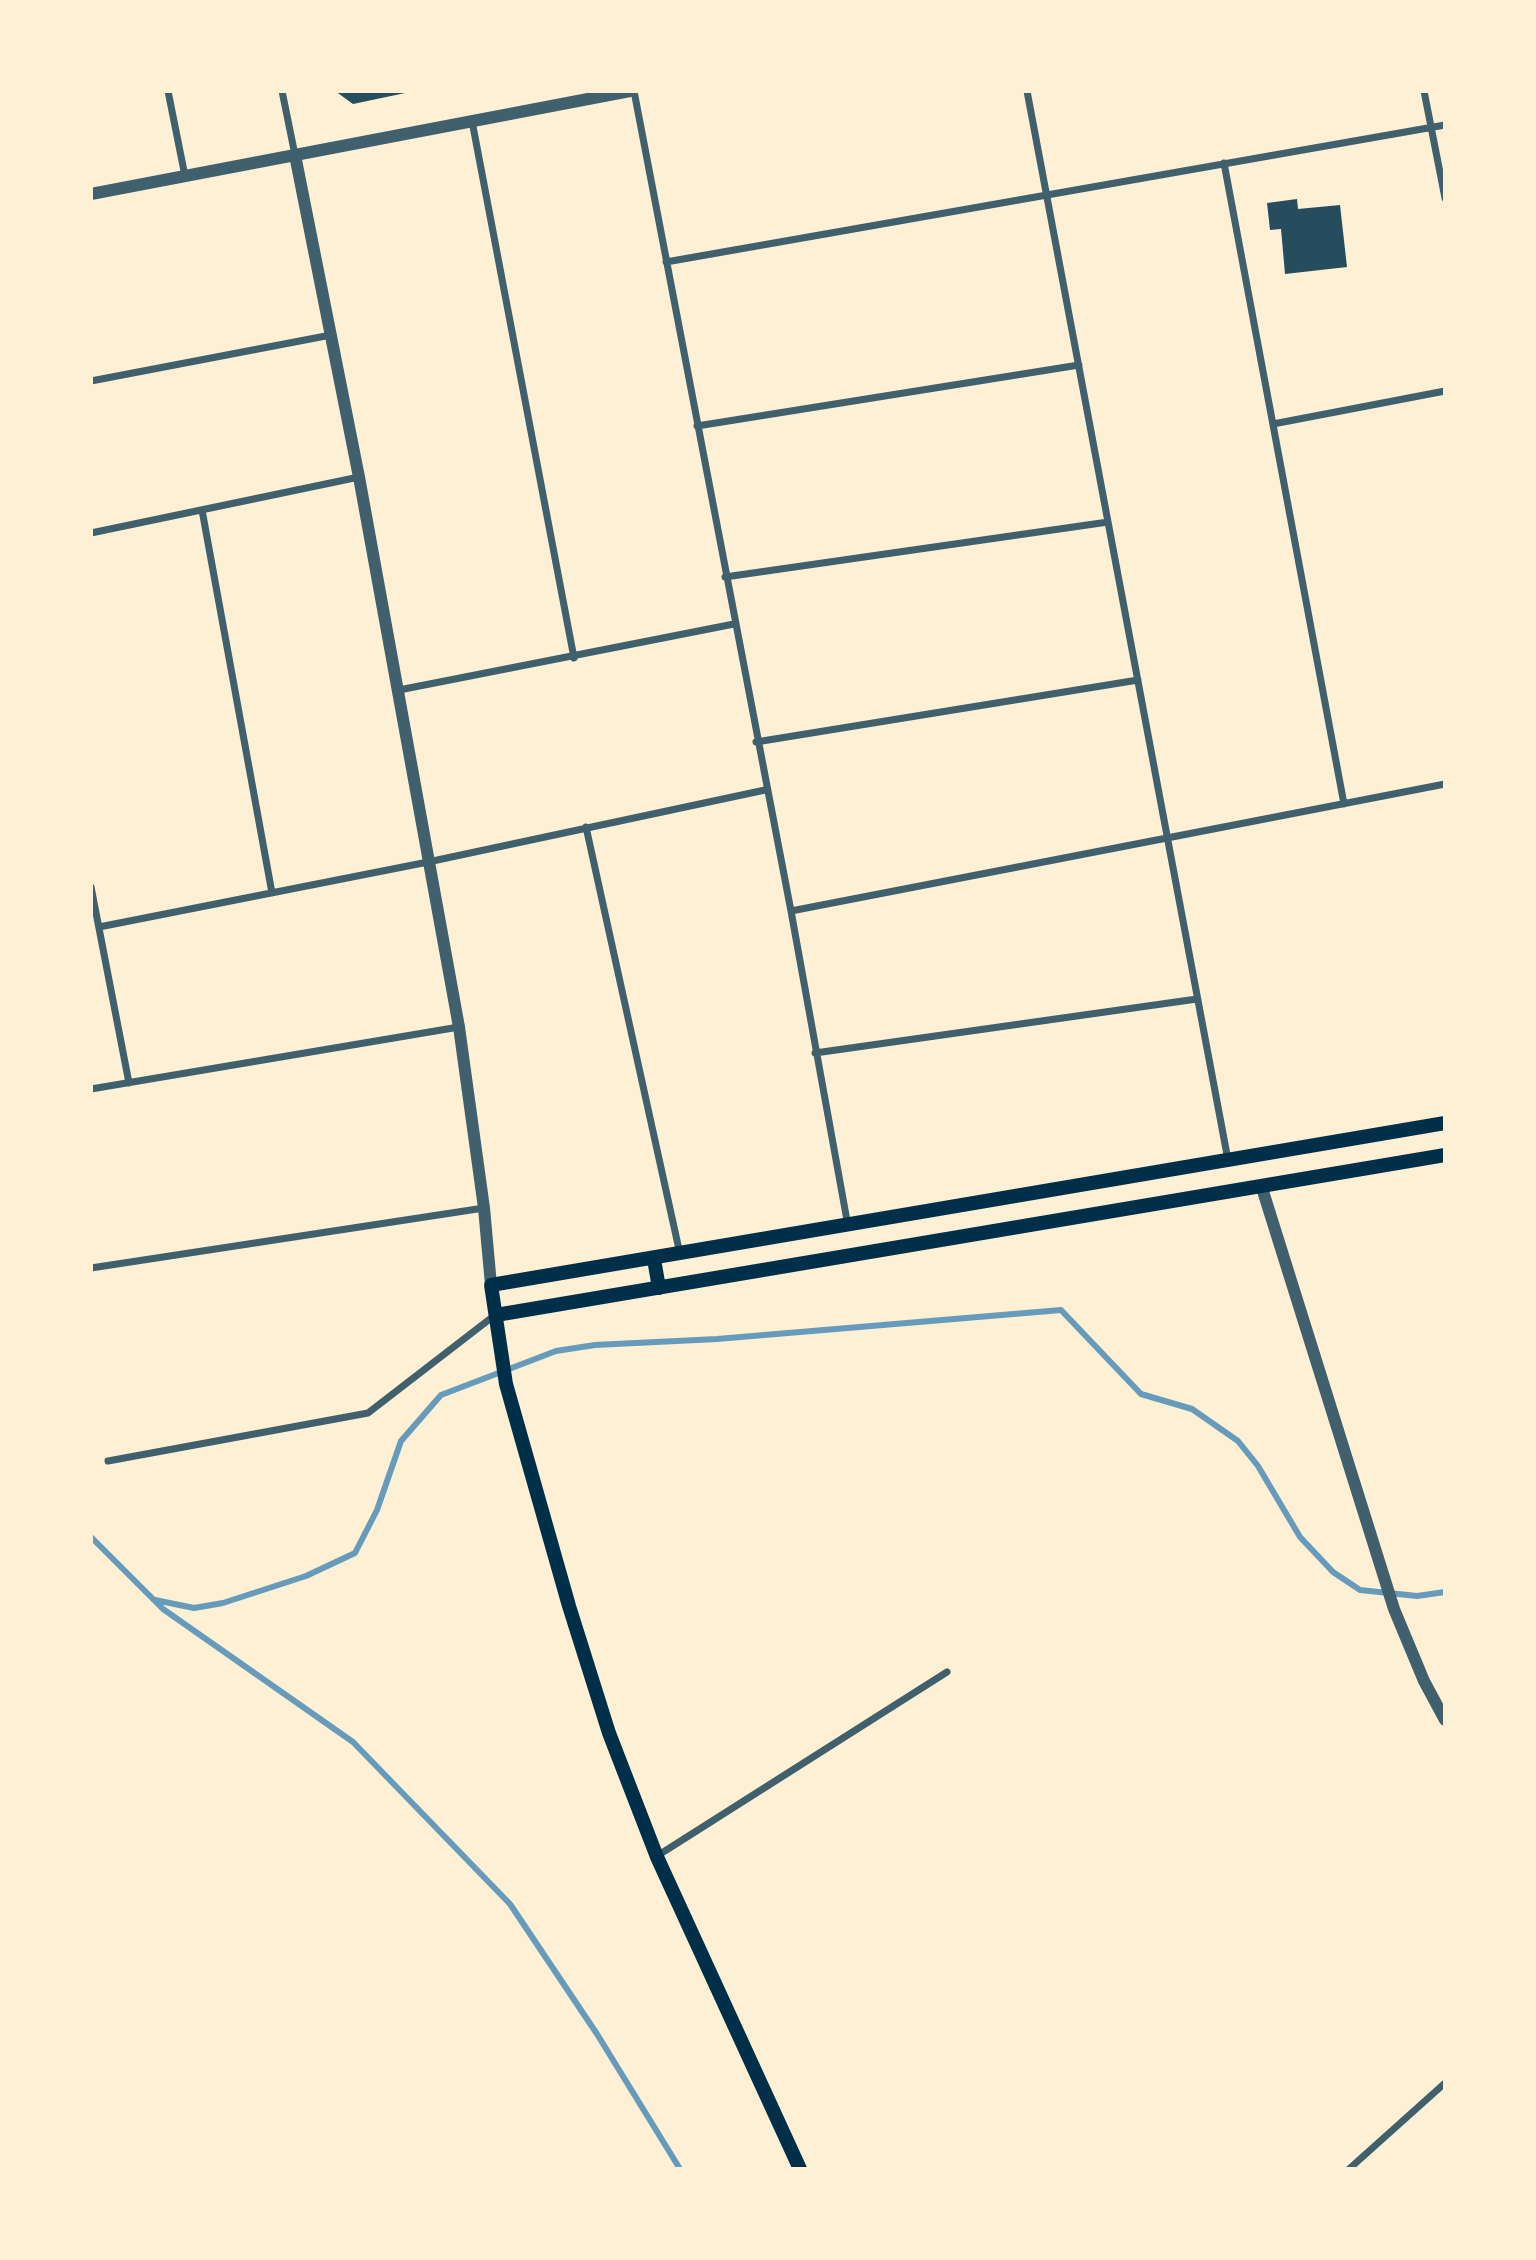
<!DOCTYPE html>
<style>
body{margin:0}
#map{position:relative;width:1536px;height:2260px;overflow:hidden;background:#fdf0d5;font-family:"Asap Condensed",sans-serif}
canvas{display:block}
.frame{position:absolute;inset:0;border:93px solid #fdf0d5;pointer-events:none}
</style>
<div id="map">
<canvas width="1536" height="2260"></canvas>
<div class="frame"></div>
</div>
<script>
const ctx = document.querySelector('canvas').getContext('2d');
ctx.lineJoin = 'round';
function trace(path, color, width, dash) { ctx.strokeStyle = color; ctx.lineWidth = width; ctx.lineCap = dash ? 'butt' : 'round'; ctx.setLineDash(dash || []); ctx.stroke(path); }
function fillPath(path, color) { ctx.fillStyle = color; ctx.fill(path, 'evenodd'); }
trace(new Path2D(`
 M 91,1537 L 163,1609 L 353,1742 L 510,1904 L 597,2034 L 680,2169
 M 155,1600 L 194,1608 L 223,1603 L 306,1576 L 355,1553 L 377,1510 L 401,1441 L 441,1395 L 556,1351 L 595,1345 L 717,1339 L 1061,1310 L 1141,1394 L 1192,1409 L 1238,1441 L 1258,1466 L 1300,1537 L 1333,1572 L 1360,1590 L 1417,1596 L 1445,1592`), '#669bbc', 6);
fillPath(new Path2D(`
 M 335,91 L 409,91 L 410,92 L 353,104 Z
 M 1297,199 L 1298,209 L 1340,205 L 1347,267 L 1285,274 L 1281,229 L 1270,230 L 1267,203 Z`), '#264d5e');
trace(new Path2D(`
 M 168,91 L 185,176
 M 282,91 L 295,155
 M 634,91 L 791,911 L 848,1226
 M 1027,91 L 1228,1160
 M 1424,91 L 1445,198
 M 472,121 L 574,658
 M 1224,163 L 1344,804
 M 666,262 L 1445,125
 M 91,381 L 331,335
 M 1273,424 L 1445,391
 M 697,426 L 1079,365
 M 202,510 L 272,893
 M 91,533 L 359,477
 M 725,577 L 1108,522
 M 399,690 L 734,624
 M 756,742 L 1138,680
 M 586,827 L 680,1254
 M 91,887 L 129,1083
 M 791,911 L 1445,784
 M 99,927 L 428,862 L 765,790
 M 815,1053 L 1197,999
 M 91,1089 L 459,1027
 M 91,1268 L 484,1208
 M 108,1461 L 368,1413 L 495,1315
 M 657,1856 L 947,1672
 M 1349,2169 L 1445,2083`), '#3f606c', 7);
trace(new Path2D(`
 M 295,155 L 359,477 L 459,1027 L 484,1208 L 491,1285
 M 91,194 L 630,91
 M 1262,1188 L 1394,1609 L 1424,1681 L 1445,1720`), '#3f606c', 12);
trace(new Path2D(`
 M 654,1259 L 659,1288
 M 496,1315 L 1445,1155
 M 800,2169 L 657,1857 L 609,1733 L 569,1606 L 506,1384 L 491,1285 L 1445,1123`), '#003049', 14);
</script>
